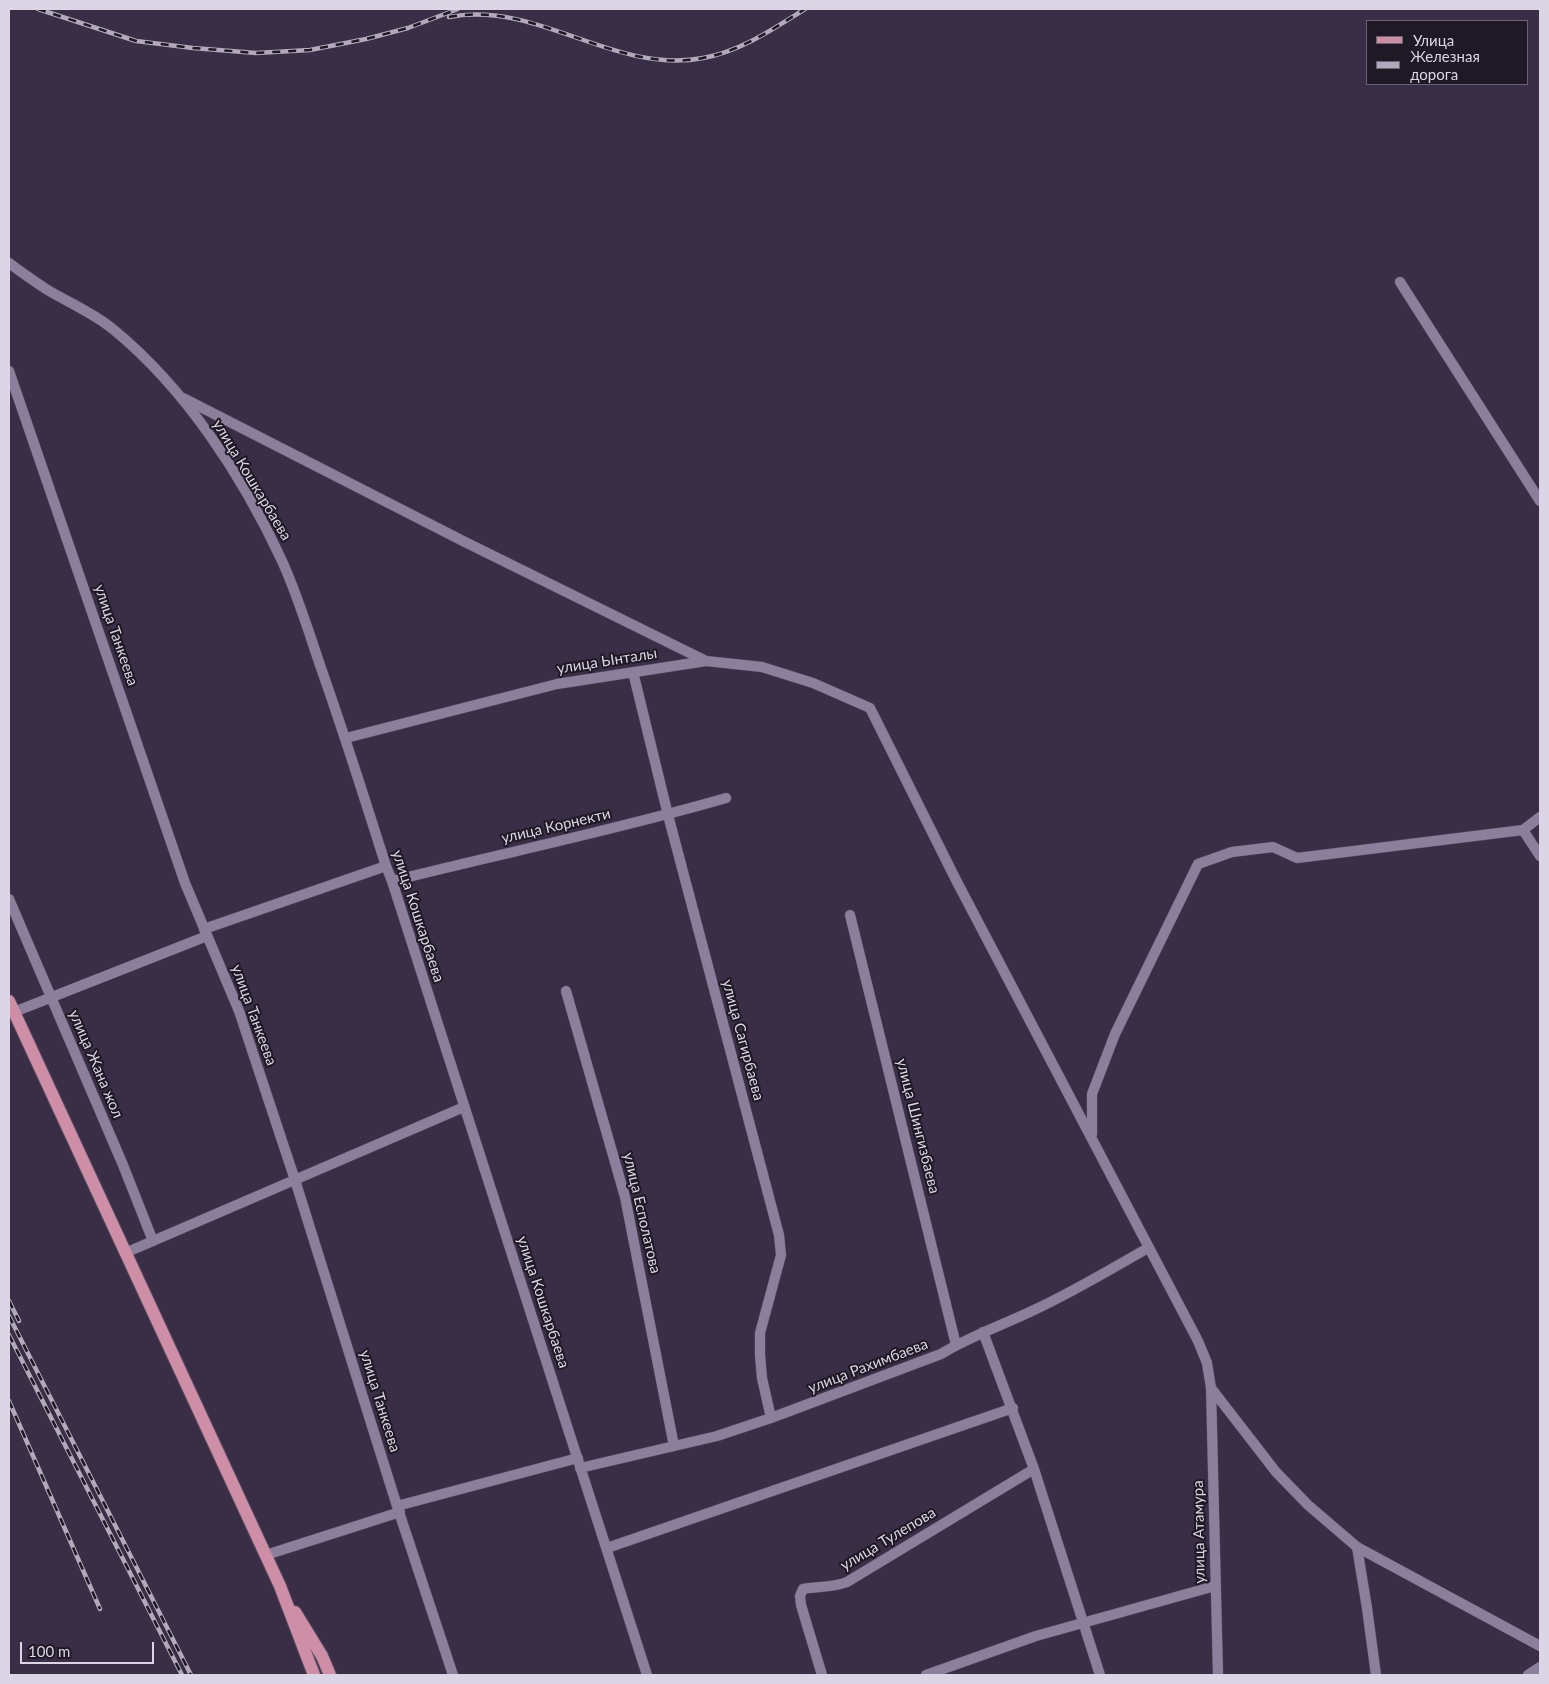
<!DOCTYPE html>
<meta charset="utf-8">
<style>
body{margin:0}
#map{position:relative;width:1549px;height:1684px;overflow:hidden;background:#392e46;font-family:Lato,sans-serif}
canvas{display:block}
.frame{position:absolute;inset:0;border:10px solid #dcd5e5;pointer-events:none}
.legend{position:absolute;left:1366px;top:20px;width:162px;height:65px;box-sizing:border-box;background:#1e1924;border:1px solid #6a6471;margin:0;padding:6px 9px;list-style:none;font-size:15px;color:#dcd5e5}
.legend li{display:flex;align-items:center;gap:10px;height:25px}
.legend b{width:25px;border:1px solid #6a6471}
.scale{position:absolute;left:20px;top:1642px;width:134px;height:22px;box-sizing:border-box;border:2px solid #dcd5e5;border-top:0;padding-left:6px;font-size:15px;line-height:18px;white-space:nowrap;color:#dcd5e5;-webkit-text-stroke:4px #1e1924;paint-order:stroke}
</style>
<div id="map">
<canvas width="1549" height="1684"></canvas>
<div class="frame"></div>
<ul class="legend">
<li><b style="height:6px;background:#ce8ea6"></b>Улица</li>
<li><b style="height:6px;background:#b2aabc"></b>Железная дорога</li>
</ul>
<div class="scale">100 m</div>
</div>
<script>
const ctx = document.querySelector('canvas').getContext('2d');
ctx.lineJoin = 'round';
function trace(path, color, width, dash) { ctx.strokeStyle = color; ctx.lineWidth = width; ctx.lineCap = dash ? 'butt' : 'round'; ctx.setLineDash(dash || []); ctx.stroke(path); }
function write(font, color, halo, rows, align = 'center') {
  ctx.font = font + ' Lato,sans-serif'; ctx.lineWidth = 4; ctx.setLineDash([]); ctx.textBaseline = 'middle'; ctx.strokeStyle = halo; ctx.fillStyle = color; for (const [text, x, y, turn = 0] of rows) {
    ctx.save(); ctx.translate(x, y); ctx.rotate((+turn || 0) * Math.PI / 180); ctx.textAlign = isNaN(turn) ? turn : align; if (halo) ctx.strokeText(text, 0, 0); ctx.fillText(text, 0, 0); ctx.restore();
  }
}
const minor = new Path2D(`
 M 9,263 C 21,272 34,281 46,289 C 69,303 94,313 114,330 C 186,389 243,477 282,561 C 298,596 309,633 321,668 C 344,733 365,800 386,866 L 392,881 L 647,1675
 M 1400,282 L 1540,501
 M 9,371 L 185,883 L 239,1011 L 295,1180 L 397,1506 L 453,1675
 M 183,398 L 463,541 L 706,661
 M 633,672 L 668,815 L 779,1235 L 781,1255 L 760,1333 L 760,1355 L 762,1378 L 771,1418
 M 346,738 L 557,684 L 706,661 L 762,667 L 813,683 L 870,708 L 956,880 L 1198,1341 L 1207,1363 L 1211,1388 L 1276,1472 L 1308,1505 L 1357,1547 L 1540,1646
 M 1523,830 L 1540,856
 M 392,881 C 503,853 616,830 726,798
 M 9,899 L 123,1165 L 153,1241
 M 850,915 L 956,1345
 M 204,929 L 386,866
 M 566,991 L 625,1197 L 674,1446
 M 14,1012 L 207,936
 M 1092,1134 L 1092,1094 L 1115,1034 L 1198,864 L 1232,852 L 1273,847 L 1297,858 L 1523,830 L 1540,817
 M 125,1253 L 464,1107
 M 983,1332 L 1034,1469 L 1100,1675
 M 1211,1388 L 1218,1675
 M 580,1468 L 717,1436 L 771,1418 L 941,1354 C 970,1336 1003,1325 1034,1310 C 1073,1292 1111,1269 1148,1248
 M 397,1506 L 578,1458
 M 1357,1547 L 1367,1608 L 1376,1675
 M 607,1548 L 1013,1408
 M 266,1555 L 400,1512
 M 822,1675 L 801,1605 L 800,1596 L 803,1589 C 818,1586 833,1588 847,1582 L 1034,1469
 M 926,1675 L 1036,1636 L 1215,1586
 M 1528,1675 L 1540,1667`);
const primary = new Path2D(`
 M 9,1001 L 280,1586 L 314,1675
 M 295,1612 L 322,1656 L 330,1675`);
trace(minor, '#554b60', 11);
trace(primary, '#554b60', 14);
trace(minor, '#8c7f9b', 10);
trace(primary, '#ce8ea6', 12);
const rail = new Path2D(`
 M 38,9 L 136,41 L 193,48 L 256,53 L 310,50 L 366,39 L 408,28 L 458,9
 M 449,17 C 538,0 614,75 703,58 C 741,51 773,29 805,9
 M 9,1301 L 19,1321
 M 9,1316 L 191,1675
 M 9,1335 L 182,1675
 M 9,1401 L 100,1609`);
trace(rail, '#b2aabc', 4.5);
trace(rail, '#1e1924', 2.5, [8]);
write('15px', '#dcd5e5', '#1e1924', [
 ["улица Кошкарбаева",252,480,59],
 ["улица Танкеева",116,635,71],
 ["улица Ынталы",607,661,-9],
 ["улица Корнекти",556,826,-13],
 ["улица Кошкарбаева",418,916,72],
 ["улица Танкеева",254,1015,70],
 ["улица Сагирбаева",743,1040,75],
 ["улица Жана жол",96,1064,67],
 ["улица Шингизбаева",918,1126,76],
 ["улица Есполатова",642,1213,77],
 ["улица Кошкарбаева",543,1302,72],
 ["улица Рахимбаева",868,1366,-21],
 ["улица Танкеева",380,1401,73],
 ["улица Атамура",1199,1532,-91],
 ["улица Тулепова",888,1539,-31]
]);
</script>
